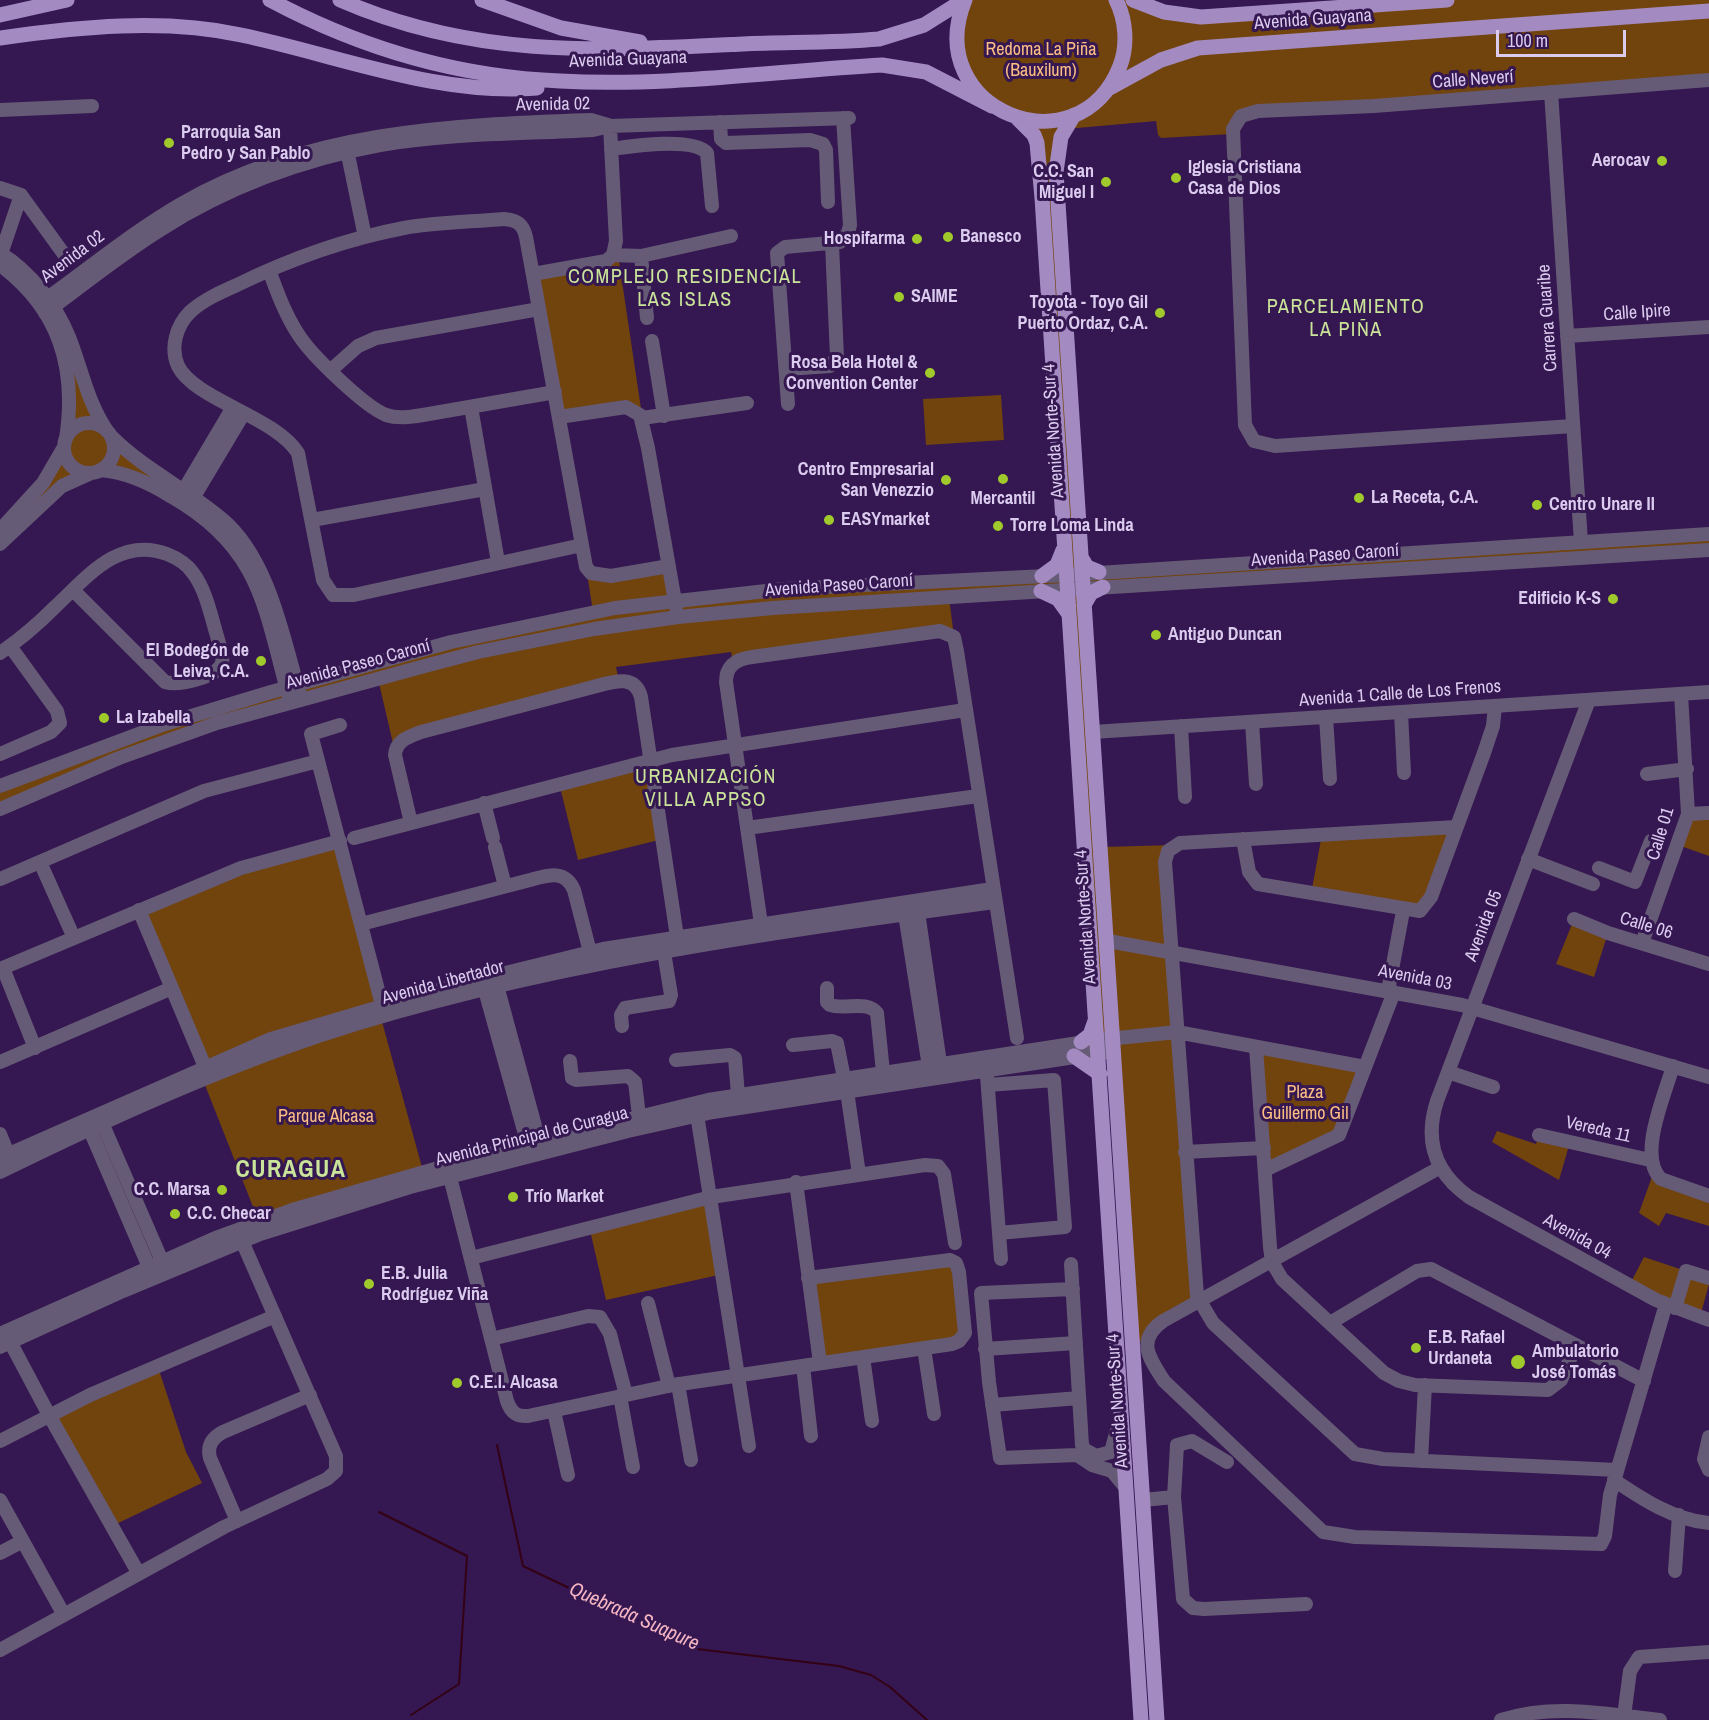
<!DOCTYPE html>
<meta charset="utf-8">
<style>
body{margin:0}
#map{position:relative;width:1709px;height:1720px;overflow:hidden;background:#351751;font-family:"Archivo Narrow",sans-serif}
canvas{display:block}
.scale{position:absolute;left:1496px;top:30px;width:130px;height:27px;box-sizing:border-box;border:3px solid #dbccef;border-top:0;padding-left:8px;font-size:18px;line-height:21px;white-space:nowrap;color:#dbccef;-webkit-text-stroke:4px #351751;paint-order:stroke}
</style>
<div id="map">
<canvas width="1709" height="1720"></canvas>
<div class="scale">100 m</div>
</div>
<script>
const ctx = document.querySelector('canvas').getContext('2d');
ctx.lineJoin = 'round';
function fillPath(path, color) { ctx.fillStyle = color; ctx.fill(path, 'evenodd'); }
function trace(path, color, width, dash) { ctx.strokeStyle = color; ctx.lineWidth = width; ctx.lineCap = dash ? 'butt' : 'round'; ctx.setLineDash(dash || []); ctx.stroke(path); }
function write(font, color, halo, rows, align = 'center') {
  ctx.font = font + ' "Archivo Narrow",sans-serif'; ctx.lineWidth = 6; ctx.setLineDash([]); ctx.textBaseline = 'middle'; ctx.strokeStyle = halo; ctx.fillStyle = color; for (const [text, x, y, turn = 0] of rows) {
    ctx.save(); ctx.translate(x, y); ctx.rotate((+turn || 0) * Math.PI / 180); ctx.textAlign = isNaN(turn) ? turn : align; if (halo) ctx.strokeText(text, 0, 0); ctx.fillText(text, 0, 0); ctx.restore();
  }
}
fillPath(new Path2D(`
 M 965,0 L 1139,0 L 1164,12 L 1201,17 L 1447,0 L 1709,0 L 1709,80 L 1258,111 L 1241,116 L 1232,134 L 1161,138 L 1158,135 L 1156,121 L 1066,129 L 1057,147 L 1056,172 L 1082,573 L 1709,534 L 1709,550 L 1083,589 L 1101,847 L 1175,845 L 1168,851 L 1165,862 L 1195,1287 L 1199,1304 C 1182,1312 1156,1320 1149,1338 L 1134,1344 L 1113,1038 L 1098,1040 L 1067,589 L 949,597 L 954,637 L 940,631 L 752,657 L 733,663 L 731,652 L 616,667 L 619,681 L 421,732 L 403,740 L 395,752 L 378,679 L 301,699 L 297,685 L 286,688 L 290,702 C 191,728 94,767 0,809 L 0,786 L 165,724 L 286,687 C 264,609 260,556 188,507 L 193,498 L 183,491 L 178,500 C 81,443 70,481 0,544 L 0,530 C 22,508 44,486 59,459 C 83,413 68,355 45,313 L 52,307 L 47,299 L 39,304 L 20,281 L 0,265 L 0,253 L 25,273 L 47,298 C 91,266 134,231 181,204 C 308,131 449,125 591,120 L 610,126 L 593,130 C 528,134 462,134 398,142 C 327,151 254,177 191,211 C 142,238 98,274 53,307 C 69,336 74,363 86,393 C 104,439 142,465 182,491 L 233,407 L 244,413 L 194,498 L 232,527 L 257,562 L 297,684 L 451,642 L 593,612 L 586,567 L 591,573 L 611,576 L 669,566 L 675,600 L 784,589 L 1066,575 L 1037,143 C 1029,120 1009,119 991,106 C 957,80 950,38 965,0 ZM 1082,573 L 1083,588 L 1067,589 L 1066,575 Z
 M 616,241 L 643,422 L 637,412 L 559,417 L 533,274 L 606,261 Z
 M 1001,395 L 1004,440 L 926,445 L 923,399 Z
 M 652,760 L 663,839 L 578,860 L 559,783 Z
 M 1709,813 L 1709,856 L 1678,845 L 1688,814 Z
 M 1456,827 L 1427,905 L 1311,894 L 1322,834 Z
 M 340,841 L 382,1005 L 205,1067 L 139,910 Z
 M 1574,919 L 1608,933 L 1594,977 L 1556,964 Z
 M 381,1018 L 423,1171 L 259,1222 L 203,1080 Z
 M 1256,1047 L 1365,1067 L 1342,1130 L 1265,1170 Z
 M 1497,1131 L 1536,1144 L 1539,1135 L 1570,1142 L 1559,1180 L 1492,1142 Z
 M 1654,1171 L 1709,1196 L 1709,1226 L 1666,1213 L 1659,1226 L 1639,1213 Z
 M 711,1197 L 723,1274 L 606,1300 L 589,1226 Z
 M 1644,1257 L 1686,1271 L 1709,1284 L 1700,1317 L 1629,1286 Z
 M 950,1260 L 963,1336 L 820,1363 L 808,1278 Z
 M 158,1367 L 186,1452 L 202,1483 L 112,1526 L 49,1415 Z`), '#71430d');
trace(new Path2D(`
 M 497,1445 L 523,1566 L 697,1649 L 839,1666 L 871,1675 L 890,1687 L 927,1720
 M 379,1512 L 467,1556 L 459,1684 L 411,1715`), '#340215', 2);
trace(new Path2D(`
 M 1551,92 L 1581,542
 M 0,110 L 92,106
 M 720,122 L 721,139 L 726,143 L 810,140 L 823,144 L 826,150 L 828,202
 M 346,145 L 365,237
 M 611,149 C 632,146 693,137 707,153 L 712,206
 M 0,188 L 21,195 L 66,257
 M 0,253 C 30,271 56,305 69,337 C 82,370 87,401 107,431
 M 1,254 L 21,195
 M 613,255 L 641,256 L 731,236
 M 641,256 L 647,318
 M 0,265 C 59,309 77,367 66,439
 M 269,270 C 277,292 285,314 298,334 C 311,355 364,406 386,415 C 398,419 411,417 423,415 L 555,392
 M 533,274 L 606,261 L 613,255 L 616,241 L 610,126
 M 39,304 C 86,271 131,233 181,204 C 308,131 448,125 591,120 L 608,125
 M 45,313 C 83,285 120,255 160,230 C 225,188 303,159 380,145 C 449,133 523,134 593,130 L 610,126 L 849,118
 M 1567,336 L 1709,327
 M 652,341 L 664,416
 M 786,369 L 830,366 L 837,357 L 832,244
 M 331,370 L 358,346 L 376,338 L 539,309
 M 788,404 L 777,253 L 785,247 L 840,242 L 848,233 L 850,225 L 843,118
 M 471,407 L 498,562
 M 559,417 L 626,407 L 640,415 L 648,448 L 676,607
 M 642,418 L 747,403
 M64 448a25 25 0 1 1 50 0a25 25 0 1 1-50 0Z
 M 1573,426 L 1275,446 L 1254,441 L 1245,425 L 1233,129 L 1241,116 L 1258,111 L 1374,106 L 1709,80
 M 112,437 C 145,470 187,489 222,519 C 268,557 283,636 299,692
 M 100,470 C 126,472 150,483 172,497 C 259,547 264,604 288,694
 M 179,498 L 233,407
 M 189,505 L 244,413
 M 312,520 L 485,489
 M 0,530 L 43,483 L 64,447
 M 0,544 L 62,486 L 91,473
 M 582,545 L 354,595 L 333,595 L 323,580 L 298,453 C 274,416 195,400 178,366 C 170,348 176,326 190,312 C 203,300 221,292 237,285 C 290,259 346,239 404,228 C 437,222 471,222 504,219 C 517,220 523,224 526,237 L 586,567 L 591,573 L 611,576 L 669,566
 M 0,653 C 21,639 38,624 56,606 C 87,577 119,536 167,554 C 177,558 187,564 193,573 C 206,590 211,616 217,636 C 219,644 224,655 222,663 C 217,678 178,686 165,682 L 73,590
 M 1589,700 L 1437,1101 C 1424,1141 1435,1173 1469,1197 L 1656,1300 L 1709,1320
 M 1401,712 L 1404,773
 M 1326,717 L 1330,779
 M 1252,722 L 1256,784
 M 340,725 L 311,734 L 382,1005
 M 1181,726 L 1185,797
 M 1093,732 L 1709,692
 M 0,754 L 51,732 L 60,723 L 57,711 L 10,646
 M 1647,774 L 1687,769
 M 0,786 L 165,724 L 271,692 L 451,642 L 615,608 L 784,589 L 1066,575 L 1709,534
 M 484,803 L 493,838
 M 0,809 L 119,758 L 217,723 L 421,667 L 478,652 L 594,629 L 678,617 L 773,608 L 1709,550
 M 1688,814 L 1709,813
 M 411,823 L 395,755 C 396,740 409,737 421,732 L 593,687 C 612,682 635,673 641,697 L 677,937
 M 1456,827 L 1180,843 L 1168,851 L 1165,862 L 1197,1296 L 1213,1323 L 1355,1454 L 1383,1459 L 1617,1470
 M 747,828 L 978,796
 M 354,838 L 672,755 L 965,710
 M 1243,839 L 1249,872 L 1258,884 L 1420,911 L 1431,897 L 1484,753 L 1493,726 L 1495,706
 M 495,847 L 505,886
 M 1528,859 L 1593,884
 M 40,862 L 74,938
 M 1599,868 L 1635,882 L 1651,841
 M 0,879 L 204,791 L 318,761
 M 917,905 L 941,1070
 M 904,908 L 930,1073
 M 139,910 L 208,1074
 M 1574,919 L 1608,933 L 1709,964
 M 361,924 L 530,880 C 548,875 565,869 574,890 L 590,952
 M 762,931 L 726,682 C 726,665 737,659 752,657 L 940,631 L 954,637 L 957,651 L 1017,1038
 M 1108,941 L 1462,1005 L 1709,1077
 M 1642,943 L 1688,814 L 1681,694
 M 3,968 L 35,1048
 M 0,969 L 241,868 L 340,841
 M 495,978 L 541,1148
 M 483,983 L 530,1152
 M 827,988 L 827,1002 L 830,1005 C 844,1010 867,1000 877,1013 L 883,1072
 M 1388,991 L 1403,911
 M 622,1026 L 621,1015 L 625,1008 L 669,1001 L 671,995 L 664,952
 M 793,1045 L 832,1041 L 837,1043 L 844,1078
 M 1256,1047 L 1270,1247 L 1272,1262 L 1282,1279 L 1384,1373 L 1399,1381 L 1415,1385 L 1548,1390 L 1561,1380 L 1576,1345
 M 676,1060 L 730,1055 L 735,1058 L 738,1095
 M 570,1061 L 572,1078 L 576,1080 L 628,1076 L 635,1082 L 639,1116
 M 0,1062 L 172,988
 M 1673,1066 C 1665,1095 1637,1156 1661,1179 L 1709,1196
 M 1448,1072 L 1493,1087
 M 987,1076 L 1001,1259
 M 988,1085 L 1054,1080 L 1065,1227 L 999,1233
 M 847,1091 L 859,1174
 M 696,1108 L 749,1446
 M 100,1118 L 165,1268
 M 86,1121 L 152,1274
 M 0,1134 L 8,1154
 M 1539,1135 L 1650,1160
 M 1185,1152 L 1264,1148
 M 0,1158 L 271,1039 L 444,988 L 603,949 L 992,889
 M 1439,1168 L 1163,1321 C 1136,1340 1149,1358 1164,1381 L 1323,1532 L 1355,1537 L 1601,1544 L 1605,1536 L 1610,1495 L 1666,1304
 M 1265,1170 L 1339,1135 L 1394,992
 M 0,1172 C 104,1121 211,1072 321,1035 C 539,964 768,933 995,902
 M 450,1177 L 507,1401 C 511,1412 516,1417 528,1416 L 673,1385 L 952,1344 L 959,1341 L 965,1333 L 959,1272 L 956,1263 L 950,1260 L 808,1278
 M 796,1182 L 820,1363
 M 471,1258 L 711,1197 L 925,1165 L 938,1166 L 944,1174 L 955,1243
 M 1071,1264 L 1082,1445 L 1085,1450 L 1096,1456 L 1111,1452 L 1119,1422
 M 1073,1289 L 981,1293 L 989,1382 L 1000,1458 L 1077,1455 L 1092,1465 L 1112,1471 L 1126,1488
 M 648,1303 L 669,1386
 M 1675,1308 L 1686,1271 L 1709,1278
 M 1330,1323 L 1417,1271 L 1431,1269 L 1644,1381
 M 0,1334 L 218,1237 L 292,1210 L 487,1154 L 708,1100 L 1098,1040 L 1177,1032 L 1365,1067
 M 6,1334 L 49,1415 L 139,1574
 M 491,1339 L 588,1316 L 600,1317 L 610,1334 L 626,1395
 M 0,1347 L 123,1291 L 260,1234 L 410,1187 L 628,1131 L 713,1112 L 1114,1051
 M 924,1348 L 934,1414
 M 985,1349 L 1076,1343
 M 863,1357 L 872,1421
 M 803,1366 L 811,1436
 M 678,1384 L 691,1460
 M 620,1396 L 633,1467
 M 992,1405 L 1079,1398
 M 554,1411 L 568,1475
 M 1709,1437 L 1704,1459 L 1709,1470
 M 0,1441 L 90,1395 L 275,1316
 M 1421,1461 L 1425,1385
 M 1227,1462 L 1192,1441 L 1177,1445 L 1174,1497 L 1183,1599 L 1193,1608 L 1204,1609 L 1306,1604
 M 1614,1480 C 1642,1499 1674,1520 1709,1523
 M 0,1500 L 64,1615
 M 1143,1500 L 1174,1497
 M 237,1521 L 210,1458 C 207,1446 212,1438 223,1432 L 310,1395
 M 0,1553 L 23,1541
 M 1675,1571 L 1679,1515
 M 0,1650 L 224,1527 L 327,1479 L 336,1471 L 336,1456 L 242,1241
 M 1624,1716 L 1630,1671 L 1639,1657 L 1709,1652
 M 1501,1720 C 1554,1703 1606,1714 1660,1720`), '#665b76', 14);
trace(new Path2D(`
 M 270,0 C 360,48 458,77 560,81 C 667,87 775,71 882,65 L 926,72 L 992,106
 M 340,0 C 475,59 600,51 743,44 C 788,42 833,43 879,39 L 924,25 L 964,0
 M 482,0 L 561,28 L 640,42
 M 965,0 C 920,110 1078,173 1120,66 C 1128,45 1126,20 1116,0
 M 1133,0 L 1164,12 L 1201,17 L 1447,0
 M 0,15 L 67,0
 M 0,38 C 78,27 163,18 241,35 C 337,55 437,96 537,88
 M 1108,89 L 1161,60 L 1198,48 L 1709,11
 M 1074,115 L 1061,137 L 1056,172 L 1157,1720
 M 1018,119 L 1034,135 L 1037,143 L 1042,198 L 1141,1720
 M 1081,557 L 1087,567 L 1099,572
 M 1042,576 L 1057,565 L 1063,550
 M 1041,591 L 1058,599 L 1068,613
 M 1084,605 L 1091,593 L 1103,587
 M 1081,1042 L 1090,1035 L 1095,1021
 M 1074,1056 L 1100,1074`), '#a38bc2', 15);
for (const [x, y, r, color] of [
 [169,143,6,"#a0c92c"],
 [1662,161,6,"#a0c92c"],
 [1176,178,6,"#a0c92c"],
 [1106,182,6,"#a0c92c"],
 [948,237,6,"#a0c92c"],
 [917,239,6,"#a0c92c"],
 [899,297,6,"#a0c92c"],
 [1160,313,6,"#a0c92c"],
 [930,373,6,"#a0c92c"],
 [1003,479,6,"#a0c92c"],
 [946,480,6,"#a0c92c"],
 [1359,498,6,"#a0c92c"],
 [1537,505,6,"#a0c92c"],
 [829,520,6,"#a0c92c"],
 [998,526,6,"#a0c92c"],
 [1613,599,6,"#a0c92c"],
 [1156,635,6,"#a0c92c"],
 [261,661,6,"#a0c92c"],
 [104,718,6,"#a0c92c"],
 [222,1190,6,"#a0c92c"],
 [513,1197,6,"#a0c92c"],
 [175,1214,6,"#a0c92c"],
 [369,1284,6,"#a0c92c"],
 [1416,1348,6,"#a0c92c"],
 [1518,1362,8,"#a0c92c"],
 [457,1383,6,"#a0c92c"]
]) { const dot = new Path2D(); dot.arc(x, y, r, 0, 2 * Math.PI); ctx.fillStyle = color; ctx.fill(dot); trace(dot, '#351751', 2); }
write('18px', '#dbccef', '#351751', [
 ["Avenida Guayana",1313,20,-4],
 ["Avenida Guayana",628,60,-2],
 ["Calle Neverí",1473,80,-4],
 ["Avenida 02",553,105,-1],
 ["Avenida 02",73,257,-37],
 ["Calle Ipire",1637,313,-4],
 ["Carrera Guaribe",1548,318,-94],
 ["Avenida Norte-Sur 4",1054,431,-94],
 ["Avenida Paseo Caroní",1325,556,-4],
 ["Avenida Paseo Caroní",839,586,-4],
 ["Avenida Paseo Caroní",358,665,-15],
 ["Avenida 1 Calle de Los Frenos",1400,694,-4],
 ["Calle 01",1661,834,-73],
 ["Avenida Norte-Sur 4",1086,917,-94],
 ["Avenida 05",1484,926,-69],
 ["Calle 06",1646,926,17],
 ["Avenida 03",1415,978,11],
 ["Avenida Libertador",443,983,-15],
 ["Vereda 11",1598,1130,13],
 ["Avenida Principal de Curagua",532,1137,-14],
 ["Avenida 04",1577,1237,29],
 ["Avenida Norte-Sur 4",1118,1401,-94]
]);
write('18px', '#fdbf84', '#351751', [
 ["Redoma La Piña",1041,50],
 ["(Bauxilum)",1041,71],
 ["Plaza",1305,1093],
 ["Guillermo Gil",1305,1114],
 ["Parque Alcasa",326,1117]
]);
write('bold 18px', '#dbccef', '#351751', [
 ["Parroquia San",181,133],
 ["Pedro y San Pablo",181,154],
 ["Aerocav",1650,161,"right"],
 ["Iglesia Cristiana",1188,168],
 ["Casa de Dios",1188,189],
 ["C.C. San",1094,172,"right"],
 ["Miguel I",1094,193,"right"],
 ["Banesco",960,237],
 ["Hospifarma",905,239,"right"],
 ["SAIME",911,297],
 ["Toyota - Toyo Gil",1148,303,"right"],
 ["Puerto Ordaz, C.A.",1148,324,"right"],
 ["Rosa Bela Hotel &",918,363,"right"],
 ["Convention Center",918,384,"right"],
 ["Centro Empresarial",934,470,"right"],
 ["San Venezzio",934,491,"right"],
 ["La Receta, C.A.",1371,498],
 ["Mercantil",1003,499,"center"],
 ["Centro Unare II",1549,505],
 ["EASYmarket",841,520],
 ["Torre Loma Linda",1010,526],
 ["Edificio K-S",1601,599,"right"],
 ["Antiguo Duncan",1168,635],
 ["El Bodegón de",249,651,"right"],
 ["Leiva, C.A.",249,672,"right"],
 ["La Izabella",116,718],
 ["C.C. Marsa",210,1190,"right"],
 ["Trío Market",525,1197],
 ["C.C. Checar",187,1214],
 ["E.B. Julia",381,1274],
 ["Rodríguez Viña",381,1295],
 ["E.B. Rafael",1428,1338],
 ["Urdaneta",1428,1359],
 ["Ambulatorio",1532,1352],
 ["José Tomás",1532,1373],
 ["C.E.I. Alcasa",469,1383]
], 'left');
ctx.letterSpacing = '1.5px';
write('20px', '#cae49a', '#351751', [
 ["COMPLEJO RESIDENCIAL",685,278],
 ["LAS ISLAS",685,301],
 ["PARCELAMIENTO",1346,308],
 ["LA PIÑA",1346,331],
 ["URBANIZACIÓN",706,778],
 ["VILLA APPSO",706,801]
]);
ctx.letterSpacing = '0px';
write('italic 20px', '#f6b5c3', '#351751', [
 ["Quebrada Suapure",634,1617,24]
]);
ctx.letterSpacing = '1.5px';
write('bold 24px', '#cae49a', '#351751', [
 ["CURAGUA",291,1171]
]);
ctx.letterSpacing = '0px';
</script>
